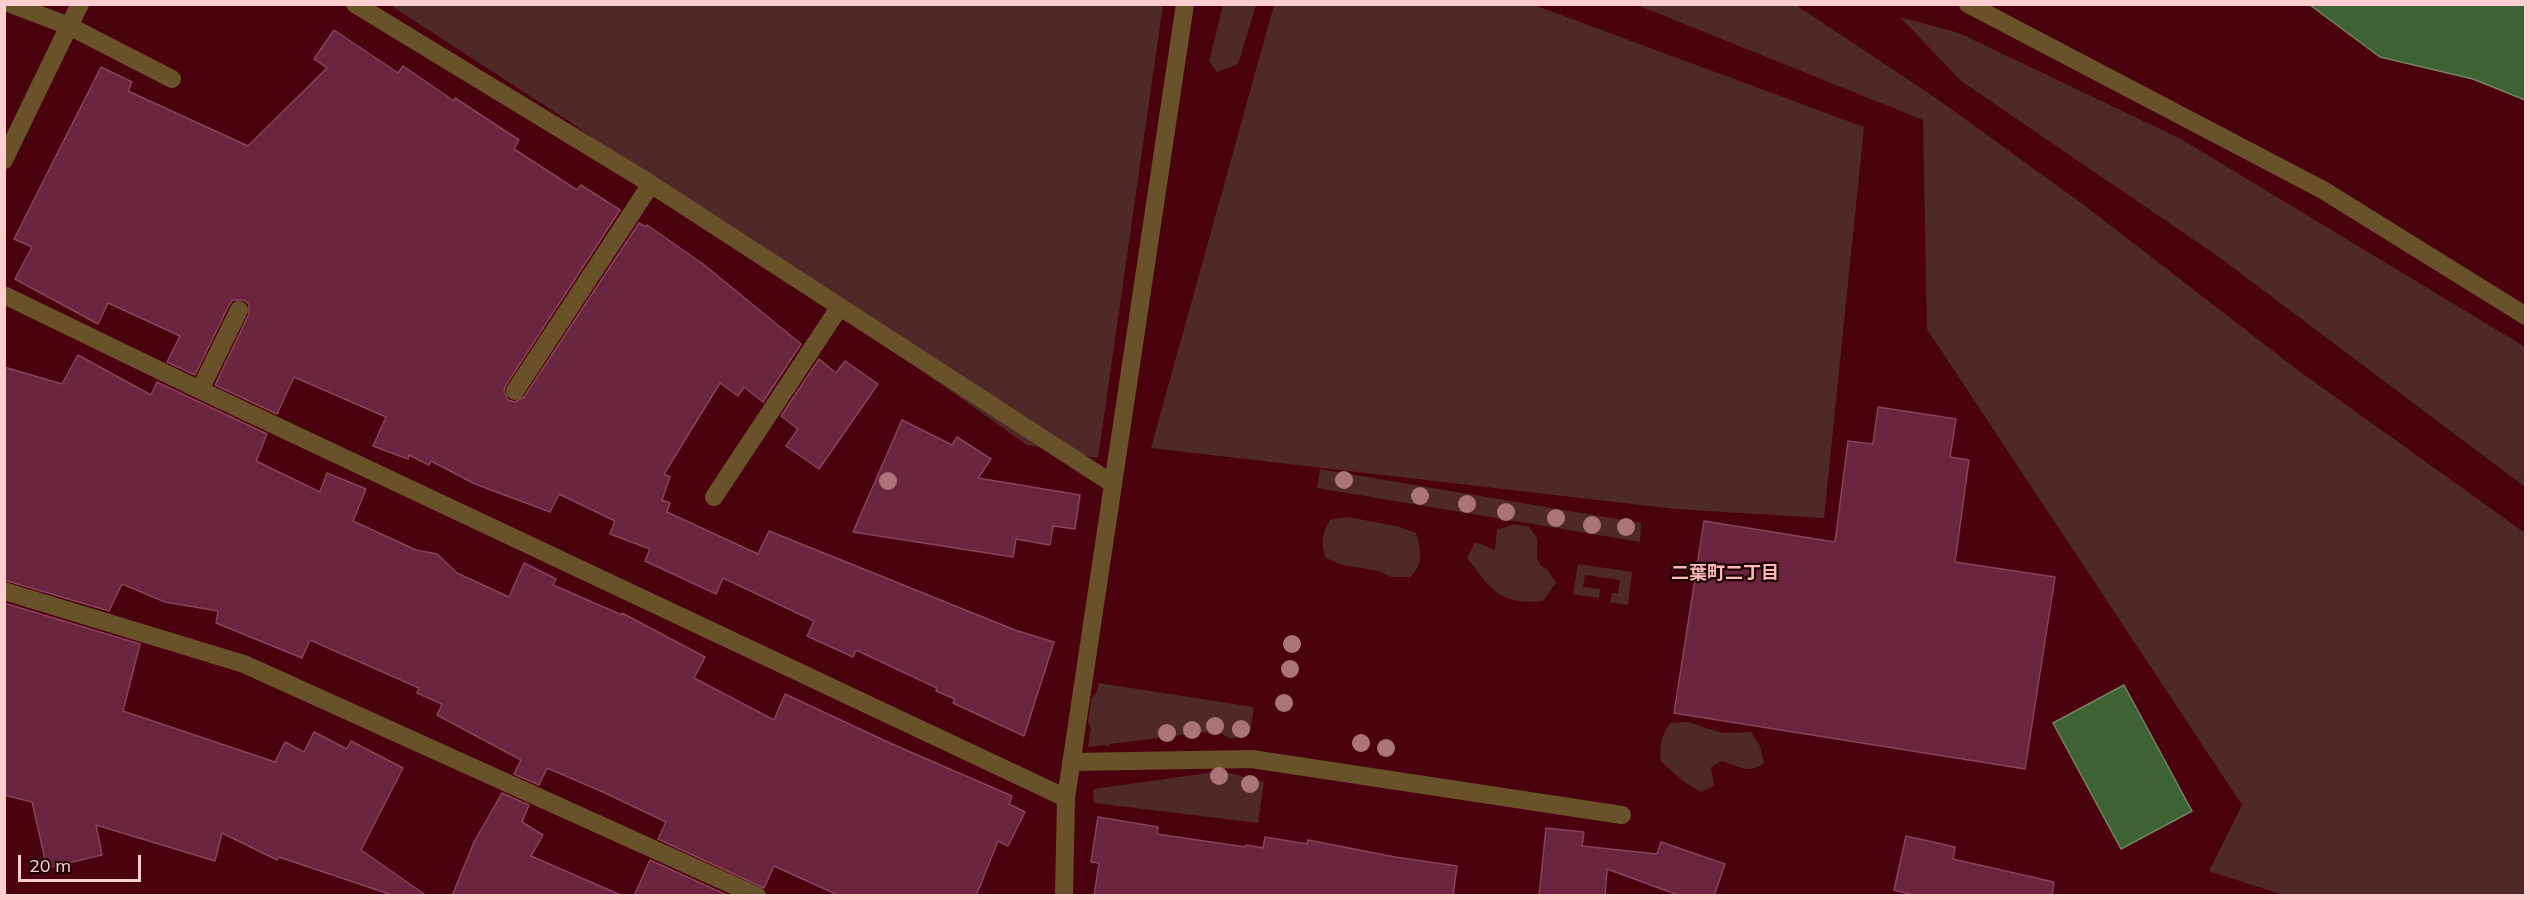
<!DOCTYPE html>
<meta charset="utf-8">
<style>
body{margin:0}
#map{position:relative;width:2530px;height:900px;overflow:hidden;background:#4a030e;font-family:Mulish,sans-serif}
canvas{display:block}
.frame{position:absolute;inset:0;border:6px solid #fccfce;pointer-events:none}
.scale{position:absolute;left:18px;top:855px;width:123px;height:27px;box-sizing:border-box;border:3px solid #fccfce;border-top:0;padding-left:8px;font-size:18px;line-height:21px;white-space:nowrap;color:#fccfce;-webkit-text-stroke:4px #1f0405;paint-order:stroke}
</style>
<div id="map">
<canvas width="2530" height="900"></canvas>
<div class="frame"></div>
<div class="scale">20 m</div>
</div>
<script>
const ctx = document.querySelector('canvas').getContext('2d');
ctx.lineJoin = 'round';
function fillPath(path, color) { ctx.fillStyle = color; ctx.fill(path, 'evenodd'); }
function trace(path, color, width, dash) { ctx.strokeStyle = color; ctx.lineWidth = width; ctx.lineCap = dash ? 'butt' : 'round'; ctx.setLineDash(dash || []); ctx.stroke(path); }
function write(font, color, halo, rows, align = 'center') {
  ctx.font = font + ' Mulish,"Noto Sans JP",sans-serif'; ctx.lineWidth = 4.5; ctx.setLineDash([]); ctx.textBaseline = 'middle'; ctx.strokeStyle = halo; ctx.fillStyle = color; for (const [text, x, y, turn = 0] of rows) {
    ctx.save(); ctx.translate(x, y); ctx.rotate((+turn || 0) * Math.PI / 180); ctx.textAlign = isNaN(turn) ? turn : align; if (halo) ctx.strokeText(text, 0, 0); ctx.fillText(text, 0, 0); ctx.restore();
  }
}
fillPath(new Path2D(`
 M 390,5 L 1163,5 L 1098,458 L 1027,445 L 570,122 Z
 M 1223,5 L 1256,5 L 1238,64 L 1217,72 L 1209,61 Z
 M 1274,5 L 1534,5 L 1864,127 L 1824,518 L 1675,509 L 1151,448 Z
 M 1637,5 L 1796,5 L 1933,96 L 2084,205 L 2299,371 L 2525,533 L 2525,895 L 2283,895 L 2209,871 L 2242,805 L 1927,329 L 1923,120 Z
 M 1900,17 L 1959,33 L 2181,139 L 2525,347 L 2525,487 L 2219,257 L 1961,81 Z
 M 1320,469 L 1641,523 L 1640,542 L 1317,488 Z
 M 1348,517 L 1396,526 L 1416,533 C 1421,551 1424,564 1410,577 L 1391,577 L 1379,571 L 1342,565 L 1326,558 C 1320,542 1322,535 1330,520 Z
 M 1514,524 L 1529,527 L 1537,538 L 1537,558 L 1541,566 L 1547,569 L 1556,583 L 1543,601 C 1499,605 1492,590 1467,558 L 1475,542 L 1495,550 L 1497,530 Z
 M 1578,564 L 1632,572 L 1628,605 L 1610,602 L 1612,593 L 1618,593 L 1620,580 L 1585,575 L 1583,587 L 1600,589 L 1599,598 L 1573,594 Z
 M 1099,683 L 1254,707 L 1250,733 L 1232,739 L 1215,731 L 1110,744 L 1108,747 L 1105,745 L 1088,747 L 1091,728 L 1088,722 L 1091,700 L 1097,691 Z
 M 1688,722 L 1722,733 L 1751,732 L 1760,746 L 1764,763 C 1748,775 1739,766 1722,761 L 1711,767 L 1714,786 L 1701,792 L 1687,784 L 1661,762 C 1659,747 1661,736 1670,723 Z
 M 1222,771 L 1264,782 L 1258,823 L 1094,803 L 1093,789 Z`), '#4f2829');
const water = new Path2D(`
 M 2310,5 L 2525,5 L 2525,100 L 2473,79 L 2380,57 Z
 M 2124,685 L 2192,811 L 2121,849 L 2053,723 Z`);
fillPath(water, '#3d6335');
trace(water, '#768363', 1.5);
const building = new Path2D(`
 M 334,30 L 398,73 L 403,66 L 454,101 L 455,98 L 519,140 L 514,149 L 577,190 L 581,185 L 620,210 L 506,385 L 504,391 L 508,400 L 515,402 L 524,397 L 639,223 L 646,227 L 647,225 L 703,264 L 801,344 L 763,402 L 744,387 L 738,396 L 720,383 L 664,474 L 670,477 L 662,500 L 670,503 L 667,512 L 758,554 L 769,531 L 1015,630 L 1054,642 L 1024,736 L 953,703 L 955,699 L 936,691 L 937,688 L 856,650 L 853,657 L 807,636 L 814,621 L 723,578 L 716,594 L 645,561 L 650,549 L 610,534 L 615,521 L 559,494 L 550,512 L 475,484 L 431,461 L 429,465 L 409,455 L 408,459 L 373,446 L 386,417 L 294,377 L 277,414 L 215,385 L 249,314 L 249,304 L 243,300 L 233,300 L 229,305 L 195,375 L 167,362 L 180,336 L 108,303 L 98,324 L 15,279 L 32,247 L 14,239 L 101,67 L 132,82 L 128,91 L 248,146 L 327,68 L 314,59 Z
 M 78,355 L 151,395 L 157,382 L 267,434 L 256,461 L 320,492 L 327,473 L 366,489 L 353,521 L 416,550 L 437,554 L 457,573 L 509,597 L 524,563 L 556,579 L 553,585 L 622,615 L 622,613 L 705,657 L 694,678 L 774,720 L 785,694 L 892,744 L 1012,796 L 1009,804 L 1025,812 L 1008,846 L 998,841 L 976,896 L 840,896 L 774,866 L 764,888 L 658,839 L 666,822 L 603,792 L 547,768 L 539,785 L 514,774 L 521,760 L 437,715 L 442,704 L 417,693 L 419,688 L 310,640 L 302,658 L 216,623 L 218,611 L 165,602 L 122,584 L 109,611 L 4,580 L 4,367 L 62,384 Z
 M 819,359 L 836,373 L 845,361 L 878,384 L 819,469 L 786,446 L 798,429 L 781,416 Z
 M 1878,407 L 1956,419 L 1950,457 L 1969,460 L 1955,562 L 2055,577 L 2025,769 L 1674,713 L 1704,521 L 1835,542 L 1848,441 L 1873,444 Z
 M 902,420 L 952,445 L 957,437 L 991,459 L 978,478 L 1080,495 L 1075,529 L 1053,526 L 1050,545 L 1016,539 L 1013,557 L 853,532 Z
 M 4,603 L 140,644 L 123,711 L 275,762 L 285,742 L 304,752 L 314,732 L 347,749 L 351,741 L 403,768 L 361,850 L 427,896 L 395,896 L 279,857 L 277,860 L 222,833 L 215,861 L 96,825 L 102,855 L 47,868 L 32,802 L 4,795 Z
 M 502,793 L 529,805 L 522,822 L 543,835 L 531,856 L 623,896 L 452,896 L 474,842 Z
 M 1098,817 L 1158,827 L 1157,834 L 1245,847 L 1246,845 L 1263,848 L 1265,837 L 1307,844 L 1308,840 L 1395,857 L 1457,866 L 1453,896 L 1094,896 L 1099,863 L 1091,862 Z
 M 1546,828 L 1584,832 L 1582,846 L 1657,854 L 1661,842 L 1725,864 L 1714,896 L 1681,896 L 1607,869 L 1605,896 L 1539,896 Z
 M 1906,836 L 1955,847 L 1953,859 L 2054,882 L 2052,896 L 1917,896 L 1894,890 Z
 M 650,860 L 729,896 L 634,896 Z`);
fillPath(building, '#69243e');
trace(building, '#89425a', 1.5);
trace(new Path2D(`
 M 80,4 L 69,26 L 172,79
 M 355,4 L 646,181 L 1113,484
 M 1968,4 L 2323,190 L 2526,316
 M 4,160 L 69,26 L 11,4
 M 4,295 L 200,390 L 1066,798
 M 200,390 L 239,310
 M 515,391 L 651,184
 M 714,497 L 839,308
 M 4,591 L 244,664 L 757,896
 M 1071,762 L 1252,759 L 1622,815
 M 1064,896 L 1066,798 L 1185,4`), '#69522a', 18);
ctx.fillStyle = '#ab7479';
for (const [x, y] of [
 [1344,480],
 [888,481],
 [1420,496],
 [1467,504],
 [1506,512],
 [1556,518],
 [1592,525],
 [1626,527],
 [1292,644],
 [1290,669],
 [1284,703],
 [1215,726],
 [1241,729],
 [1192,730],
 [1167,733],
 [1361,743],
 [1386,748],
 [1219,776],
 [1250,784]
]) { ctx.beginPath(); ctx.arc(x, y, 9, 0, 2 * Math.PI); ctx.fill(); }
write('bold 18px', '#feb8b7', '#1f0405', [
 ["二葉町二丁目",1725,574]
]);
</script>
